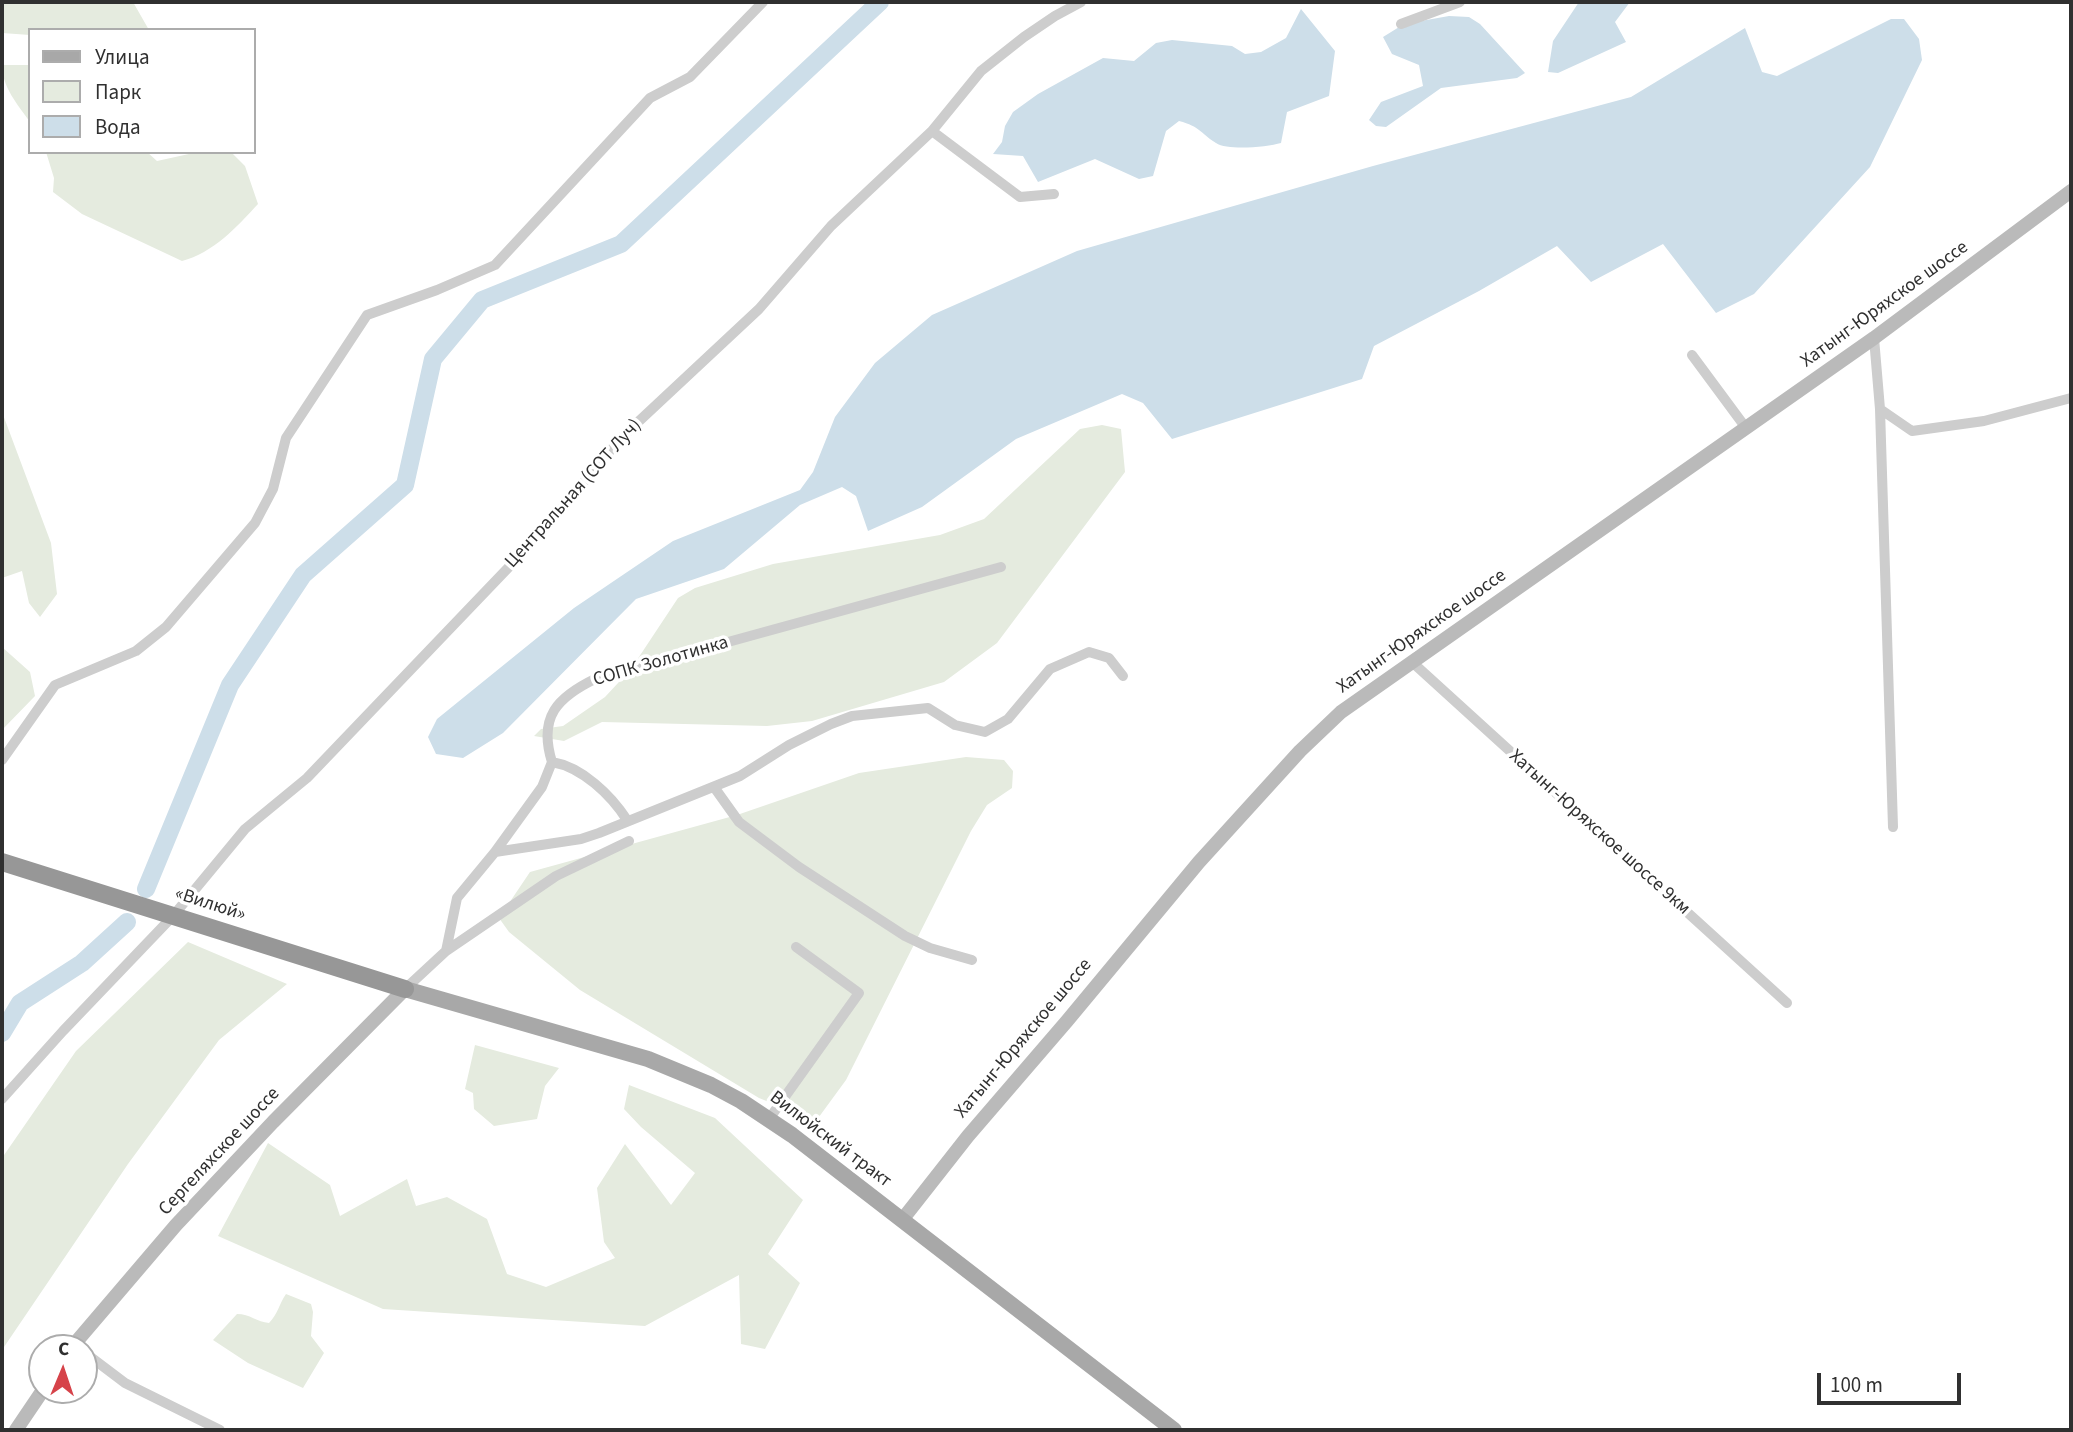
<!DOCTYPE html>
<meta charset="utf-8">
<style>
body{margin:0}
#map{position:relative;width:2073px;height:1432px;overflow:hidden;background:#fff;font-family:"Source Sans 3",sans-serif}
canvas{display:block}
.frame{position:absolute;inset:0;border:4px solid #303030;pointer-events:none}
.legend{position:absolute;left:28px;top:28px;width:228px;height:126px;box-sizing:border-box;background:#fff;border:2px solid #acacac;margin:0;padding:9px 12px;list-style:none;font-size:21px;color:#303030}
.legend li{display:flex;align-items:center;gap:14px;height:35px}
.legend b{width:35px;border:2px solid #acacac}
.north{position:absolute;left:28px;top:1334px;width:70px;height:70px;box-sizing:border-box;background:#fff;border:2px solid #acacac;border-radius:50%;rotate:2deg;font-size:19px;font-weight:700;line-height:28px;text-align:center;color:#303030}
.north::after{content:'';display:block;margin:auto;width:24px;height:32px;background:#d6434a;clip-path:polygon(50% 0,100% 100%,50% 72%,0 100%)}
.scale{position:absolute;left:1817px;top:1373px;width:144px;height:32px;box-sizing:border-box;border:4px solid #303030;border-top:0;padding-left:9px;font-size:21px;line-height:24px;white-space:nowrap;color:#303030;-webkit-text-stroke:5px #fff;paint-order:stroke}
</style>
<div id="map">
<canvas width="2073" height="1432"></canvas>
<div class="frame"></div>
<ul class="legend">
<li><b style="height:9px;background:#a8a8a8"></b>Улица</li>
<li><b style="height:19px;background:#e5ebdf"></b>Парк</li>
<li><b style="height:19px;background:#cddee9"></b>Вода</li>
</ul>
<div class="north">С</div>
<div class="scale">100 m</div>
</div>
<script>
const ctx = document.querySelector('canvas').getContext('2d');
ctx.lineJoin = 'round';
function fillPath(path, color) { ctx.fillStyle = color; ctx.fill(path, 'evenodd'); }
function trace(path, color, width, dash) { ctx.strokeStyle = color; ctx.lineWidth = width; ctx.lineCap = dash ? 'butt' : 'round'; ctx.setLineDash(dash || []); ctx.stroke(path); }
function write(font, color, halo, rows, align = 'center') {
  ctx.font = font + ' "Source Sans 3",sans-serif'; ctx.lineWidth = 7; ctx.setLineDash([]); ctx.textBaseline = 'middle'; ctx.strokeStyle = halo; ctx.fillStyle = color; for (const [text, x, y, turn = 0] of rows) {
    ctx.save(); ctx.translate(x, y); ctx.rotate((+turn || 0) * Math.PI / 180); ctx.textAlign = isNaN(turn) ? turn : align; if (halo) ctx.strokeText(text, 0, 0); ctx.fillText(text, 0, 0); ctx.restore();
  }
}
fillPath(new Path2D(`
 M 2,2 L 133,2 L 149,30 L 30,30 L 30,35 L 2,33 Z
 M 2,65 L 30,65 L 30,122 C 18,105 2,87 2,65 Z
 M 46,152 L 147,152 L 157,161 L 198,152 L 231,152 L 245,166 L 258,204 C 237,227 213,253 182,261 L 82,214 L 53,192 L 54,178 Z
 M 2,412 L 51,543 L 57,594 L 40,617 L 29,603 L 22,571 L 2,578 Z
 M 1102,425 L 1121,429 L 1125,472 L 997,643 L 944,682 L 812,721 L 767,726 L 602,722 L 564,741 L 534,736 L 541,729 L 563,726 L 605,697 L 631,669 L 678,598 L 695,588 L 773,564 L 940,535 L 984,519 L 1080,429 Z
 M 2,647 L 30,672 L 35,696 L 2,730 Z
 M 966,757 L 1004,760 L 1013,771 L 1012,788 L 987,805 L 971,831 L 846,1080 L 816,1121 L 759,1098 L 580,990 L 509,932 L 499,918 L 530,872 L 737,815 L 859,773 Z
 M 188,942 L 287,984 L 219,1040 L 128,1164 L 2,1350 L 2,1158 L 76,1051 Z
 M 475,1045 L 559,1068 L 545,1086 L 537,1119 L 494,1126 L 474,1109 L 473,1093 L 465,1089 Z
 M 629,1085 L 715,1118 L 803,1200 L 768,1254 L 800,1283 L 765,1349 L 741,1344 L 739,1275 L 645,1326 L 383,1309 L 218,1236 L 268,1143 L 330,1185 L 340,1216 L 407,1179 L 416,1206 L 447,1197 L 487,1219 L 507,1274 L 546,1287 L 615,1258 L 604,1242 L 597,1188 L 625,1144 L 671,1205 L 695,1173 L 641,1127 L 624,1109 Z
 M 286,1294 L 311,1304 L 313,1312 L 311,1336 L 324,1353 L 303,1388 L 248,1363 L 213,1340 L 237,1314 C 250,1314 257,1322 269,1323 C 278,1314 279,1304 286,1294 Z`), '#e5ebdf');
fillPath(new Path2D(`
 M 1579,2 L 1630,2 L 1615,22 L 1626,42 L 1558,73 L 1548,72 L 1553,41 Z
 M 1301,9 L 1335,51 L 1329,96 L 1287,112 L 1281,143 C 1267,147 1228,151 1216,143 C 1199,132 1201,127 1179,121 L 1166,131 L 1153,176 L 1139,179 L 1095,159 L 1038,182 L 1023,156 L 993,154 L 1002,142 L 1005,126 L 1013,112 L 1038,94 L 1103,58 L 1134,61 L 1156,43 L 1172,40 L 1232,46 L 1245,54 L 1261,52 L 1286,38 Z
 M 1449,16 L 1469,17 L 1480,24 L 1525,73 L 1517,78 L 1441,88 L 1386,127 L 1376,126 L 1369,120 L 1381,102 L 1423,86 L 1419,65 L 1392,54 L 1383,37 L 1404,24 Z
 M 1891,19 L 1904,19 L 1919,39 L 1922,60 L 1870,167 L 1754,294 L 1716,313 L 1663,244 L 1591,282 L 1557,246 L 1479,291 L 1374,346 L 1362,379 L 1172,439 L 1143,403 L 1122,394 L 1016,439 L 922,507 L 868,531 L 856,496 L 842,487 L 800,505 L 724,569 L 636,599 L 503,733 L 463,758 L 436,754 L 428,737 L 437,719 L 574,608 L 673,541 L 800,490 L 813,472 L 835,417 L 875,363 L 932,315 L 1077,251 L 1373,166 L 1631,97 L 1745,28 L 1762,72 L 1777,76 Z`), '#cddee9');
trace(new Path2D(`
 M 146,889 L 230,685 L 303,575 L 405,485 L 433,359 L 482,300 L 621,244 L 880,2
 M 2,1033 L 20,1003 L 82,963 L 127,922`), '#cddee9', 18);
trace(new Path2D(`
 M 1401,24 L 1460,2
 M 932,131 L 1020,197 L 1054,194
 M 1874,338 L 1880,409 L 1893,827
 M 1692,355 L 1746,428
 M 1880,409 L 1912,431 L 1984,421 L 2071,398
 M 1412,662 L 1787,1003
 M 2,760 L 55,685 L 136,651 L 166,627 L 255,523 L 273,489 L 286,438 L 367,315 L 437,290 L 495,265 L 650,98 L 690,77 L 763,2
 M 552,762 C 582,767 611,795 627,820
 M 714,787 L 739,822 L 799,867 L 905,936 L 930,948 L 972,960
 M 495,852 L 581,839 L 599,833 L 740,776 L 789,745 L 831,724 L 852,716 L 928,708 L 955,725 L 985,732 L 1008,719 L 1050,669 L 1089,652 L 1109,658 L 1123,676
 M 446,951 L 457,898 L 495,852 L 542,787 L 552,762 C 538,717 557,697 597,678 L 1001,567
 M 405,989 L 446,951 L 556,876 L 629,841
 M 2,1099 L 63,1031 L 173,916 L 245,829 L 307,778 L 530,545 L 622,437 L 759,309 L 831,226 L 932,131 L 981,71 L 1024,37 L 1055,16 L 1081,2
 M 769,1119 L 859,993 L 796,947
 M 84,1352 L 125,1383 L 220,1430`), '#cdcdcd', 10);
trace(new Path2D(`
 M 902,1220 L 968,1136 L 1067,1021 L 1199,862 L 1300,751 L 1341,712 L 1874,338 L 2071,191
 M 71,1348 L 176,1225 L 273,1122 L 405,989
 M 16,1430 L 43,1390`), '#bababa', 14);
trace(new Path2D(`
 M 405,989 L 648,1059 L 711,1085 L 741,1101 L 792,1135 L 1174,1430`), '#a8a8a8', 16);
trace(new Path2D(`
 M 2,862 L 405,989`), '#979797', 18);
write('19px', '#303030', '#fff', [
 ["Хатынг-Юряхское шоссе",1885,305,-36],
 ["Центральная (СОТ Луч)",574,494,-48],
 ["Хатынг-Юряхское шоссе",1422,632,-35],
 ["СОПК Золотинка",661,662,-16],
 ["Хатынг-Юряхское шоссе 9км",1599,833,42],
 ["«Вилюй»",210,905,18],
 ["Хатынг-Юряхское шоссе",1024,1039,-50],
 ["Вилюйский тракт",830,1140,37],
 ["Сергеляхское шоссе",220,1152,-47]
]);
</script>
